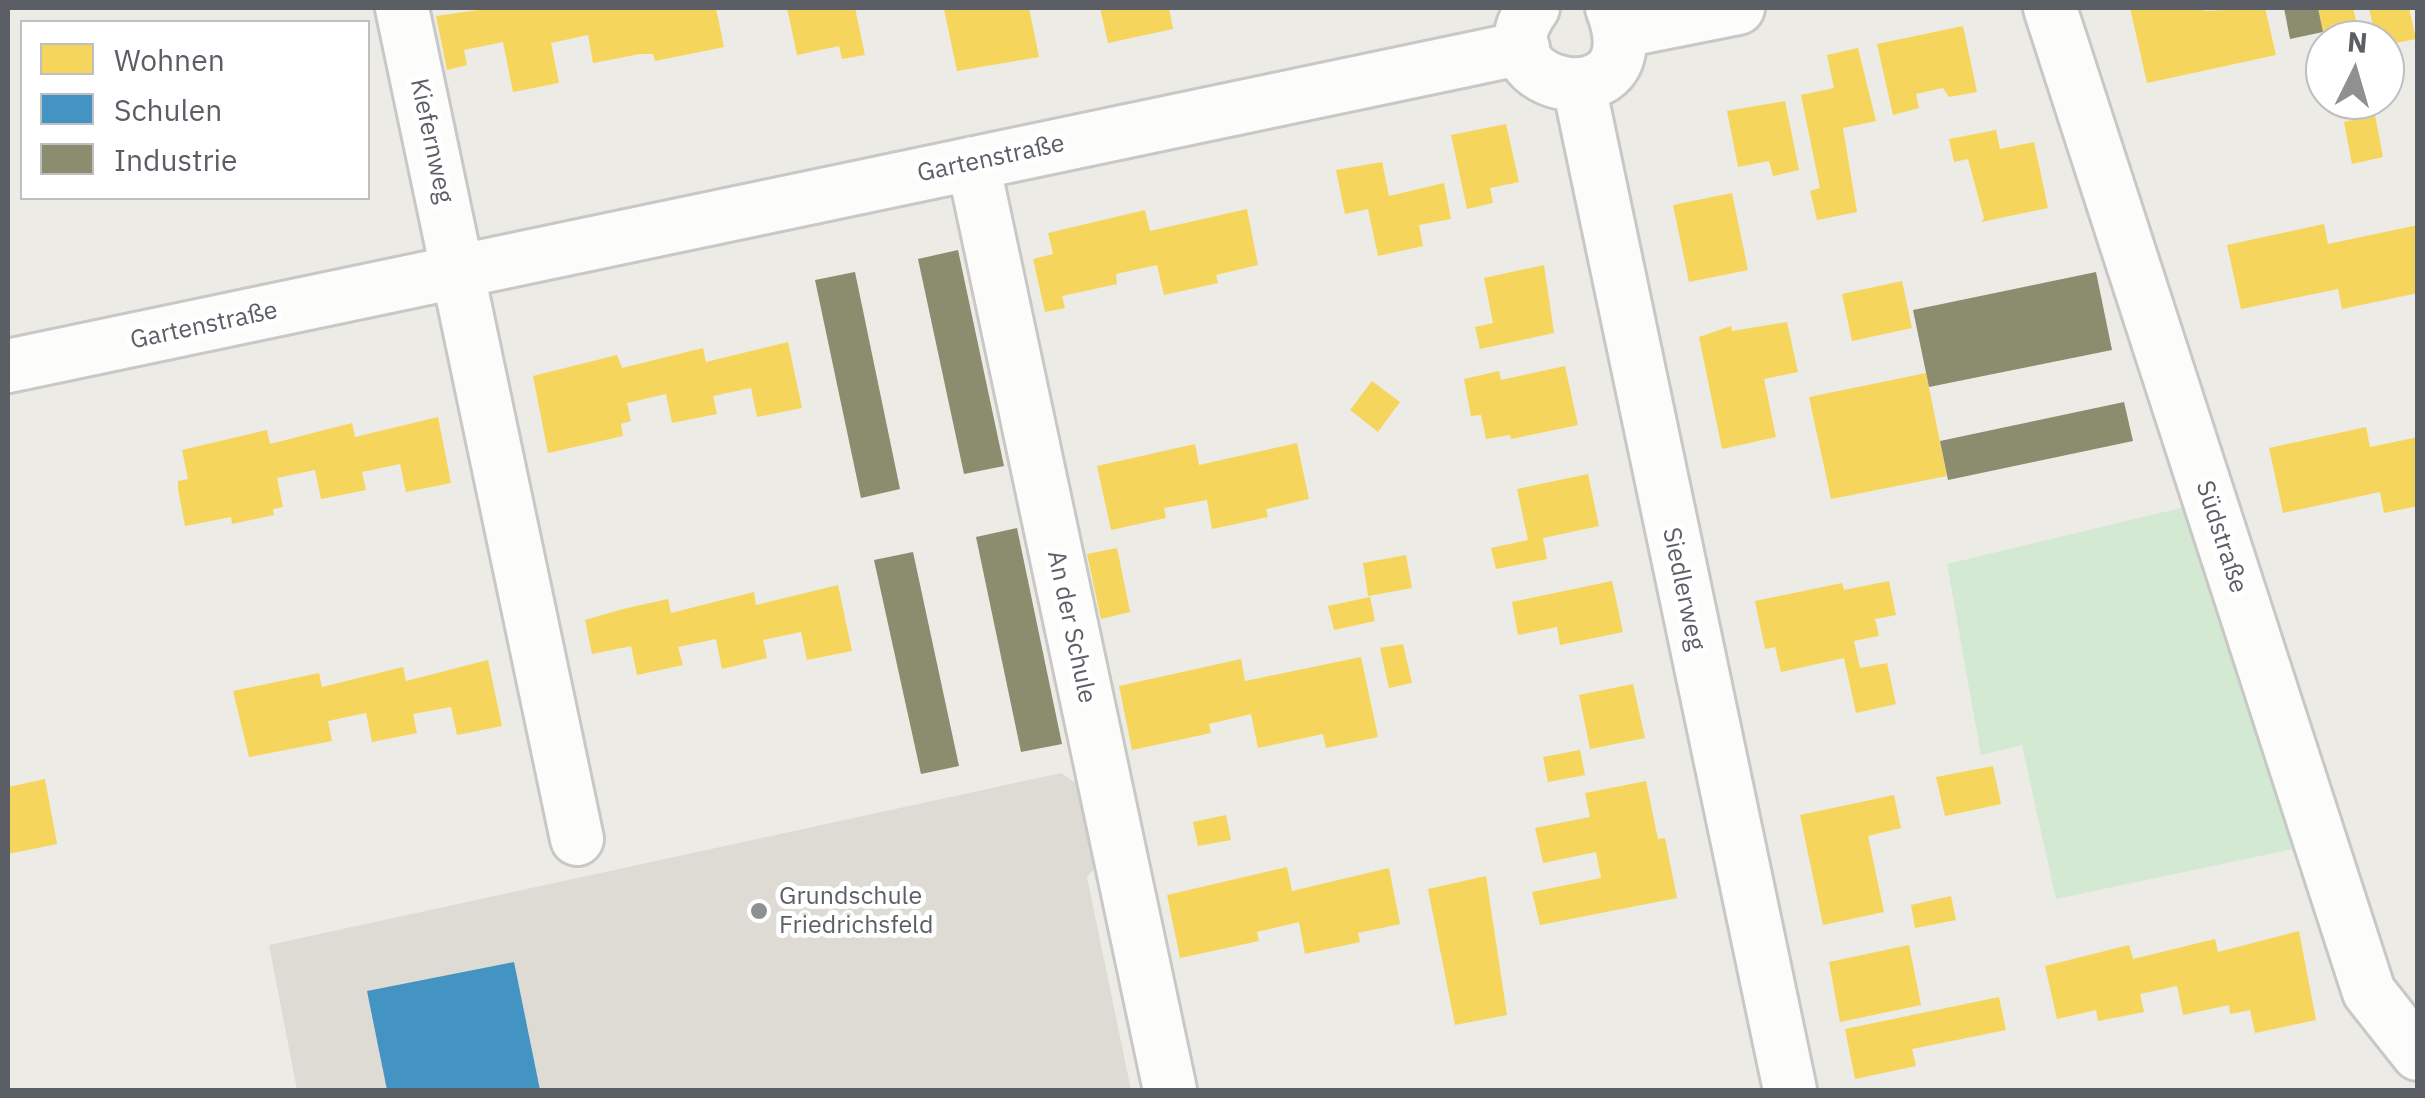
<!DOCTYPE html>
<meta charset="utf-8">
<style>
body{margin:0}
#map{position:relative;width:2425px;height:1098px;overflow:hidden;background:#ecebe6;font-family:"IBM Plex Sans",sans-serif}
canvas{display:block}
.frame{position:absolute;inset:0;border:10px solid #5b5f65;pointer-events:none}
.legend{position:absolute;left:20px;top:20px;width:350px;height:180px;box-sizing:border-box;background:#fff;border:2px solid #bdbfc1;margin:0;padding:12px 18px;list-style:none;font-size:30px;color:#5b5f65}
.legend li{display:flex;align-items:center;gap:20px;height:50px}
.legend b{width:50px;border:2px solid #bdbfc1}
.north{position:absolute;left:2305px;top:20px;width:100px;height:100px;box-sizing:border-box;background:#fff;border:2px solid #bdbfc1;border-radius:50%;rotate:5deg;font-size:28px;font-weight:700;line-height:40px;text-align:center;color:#5b5f65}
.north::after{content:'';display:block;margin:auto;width:35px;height:45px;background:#8e9092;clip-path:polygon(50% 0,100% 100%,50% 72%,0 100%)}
</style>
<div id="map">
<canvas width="2425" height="1098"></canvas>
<div class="frame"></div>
<ul class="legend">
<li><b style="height:28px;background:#f6d55c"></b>Wohnen</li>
<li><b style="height:28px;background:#4393c3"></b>Schulen</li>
<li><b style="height:28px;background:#8c8c6e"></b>Industrie</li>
</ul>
<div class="north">N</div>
</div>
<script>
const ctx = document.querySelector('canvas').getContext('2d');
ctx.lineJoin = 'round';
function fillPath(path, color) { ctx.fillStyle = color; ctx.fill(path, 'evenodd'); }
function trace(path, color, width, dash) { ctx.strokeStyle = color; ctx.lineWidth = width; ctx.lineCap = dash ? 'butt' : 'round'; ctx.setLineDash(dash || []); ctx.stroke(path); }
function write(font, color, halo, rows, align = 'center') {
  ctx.font = font + ' "IBM Plex Sans",sans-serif'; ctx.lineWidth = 10; ctx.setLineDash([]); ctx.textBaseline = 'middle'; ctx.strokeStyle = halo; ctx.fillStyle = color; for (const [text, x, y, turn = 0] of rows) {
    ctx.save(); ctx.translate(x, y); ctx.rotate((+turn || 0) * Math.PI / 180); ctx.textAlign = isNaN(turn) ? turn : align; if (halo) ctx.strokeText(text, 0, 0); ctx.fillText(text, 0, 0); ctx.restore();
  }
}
fillPath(new Path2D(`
 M 1061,773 L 1088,791 L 1100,862 L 1087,877 L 1131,1090 L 297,1090 L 269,945 Z`), '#dddbd4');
fillPath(new Path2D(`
 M 2185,507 L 2293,849 L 2056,899 L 2022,745 L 1981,755 L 1947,564 Z`), '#d3e9d2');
fillPath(new Path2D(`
 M 492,8 L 716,8 L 724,47 L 655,61 L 653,54 L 640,54 L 593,63 L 588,35 L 551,43 L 559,83 L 513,92 L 503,42 L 464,50 L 467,65 L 447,70 L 436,16 Z
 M 787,8 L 855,8 L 865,55 L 842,59 L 839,46 L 797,55 Z
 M 949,8 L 1029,8 L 1039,57 L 957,71 L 944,9 Z
 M 1100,8 L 1169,8 L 1173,29 L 1108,43 Z
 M 2130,8 L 2204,8 L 2205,11 L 2265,8 L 2276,55 L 2147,83 Z
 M 2318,8 L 2353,8 L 2357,25 L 2323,32 Z
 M 2369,8 L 2409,8 L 2416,39 L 2385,45 L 2385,40 L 2376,40 Z
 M 1963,26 L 1977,92 L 1949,97 L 1943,88 L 1916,94 L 1919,108 L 1893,115 L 1877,44 Z
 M 1858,48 L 1876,121 L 1843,128 L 1857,212 L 1817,220 L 1810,191 L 1820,188 L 1801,95 L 1834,88 L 1827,55 Z
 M 1785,101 L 1799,170 L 1773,176 L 1769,161 L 1738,167 L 1727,111 Z
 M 2375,115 L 2383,157 L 2352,164 L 2344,122 Z
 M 1506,124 L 1519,182 L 1490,188 L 1493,203 L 1467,209 L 1451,135 Z
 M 1996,130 L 2000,149 L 2034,142 L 2048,208 L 1981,222 L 1984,218 L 1968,159 L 1954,162 L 1949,139 Z
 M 1382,162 L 1389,196 L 1444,183 L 1451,219 L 1419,225 L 1423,246 L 1378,256 L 1368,209 L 1345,214 L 1336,170 Z
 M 1732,193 L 1748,270 L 1689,282 L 1673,205 Z
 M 1247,209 L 1258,265 L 1216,275 L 1218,283 L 1164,295 L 1157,265 L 1116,274 L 1117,284 L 1062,296 L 1065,308 L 1045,312 L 1033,259 L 1053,254 L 1048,233 L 1145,210 L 1150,231 Z
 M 2324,224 L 2328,244 L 2418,225 L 2418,293 L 2342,309 L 2338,289 L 2241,309 L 2227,245 Z
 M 1544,265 L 1554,333 L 1480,349 L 1475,327 L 1493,323 L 1484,278 Z
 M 1902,281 L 1912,328 L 1852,341 L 1842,294 Z
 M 1787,322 L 1798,372 L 1764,379 L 1776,437 L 1722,449 L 1699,337 L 1731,326 L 1732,331 Z
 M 788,342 L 802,408 L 757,417 L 751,388 L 713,396 L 717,414 L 672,423 L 666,394 L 627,403 L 631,421 L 621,424 L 623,436 L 548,453 L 533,376 L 617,355 L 622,368 L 703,348 L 706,362 Z
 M 1565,366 L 1578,425 L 1511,439 L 1510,435 L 1486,439 L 1481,415 L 1471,416 L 1464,379 L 1499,371 L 1501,380 Z
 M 1926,373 L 1947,476 L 1831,499 L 1809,397 Z
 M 1372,381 L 1400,402 L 1378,432 L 1350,410 Z
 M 438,417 L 451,483 L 406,492 L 400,464 L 362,472 L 366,490 L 321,499 L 315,470 L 277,478 L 283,507 L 273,509 L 274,515 L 232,524 L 231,517 L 185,526 L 178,489 L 178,481 L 188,479 L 182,450 L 267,430 L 270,444 L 352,423 L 355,437 Z
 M 2366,427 L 2370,447 L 2418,437 L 2418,506 L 2384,513 L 2380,492 L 2283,513 L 2269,448 Z
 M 1297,443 L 1309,499 L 1266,509 L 1268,517 L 1212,529 L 1207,500 L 1164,508 L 1166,518 L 1111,530 L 1097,466 L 1195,444 L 1199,465 Z
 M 1588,474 L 1599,526 L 1543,538 L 1547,559 L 1496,569 L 1491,548 L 1528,540 L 1517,489 Z
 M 1117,548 L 1130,612 L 1101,619 L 1087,554 Z
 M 1406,555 L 1412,588 L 1368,596 L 1363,563 Z
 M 1612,581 L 1623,632 L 1560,645 L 1557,627 L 1518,635 L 1512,602 Z
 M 1889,581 L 1896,615 L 1875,619 L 1879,636 L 1854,641 L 1860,668 L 1887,663 L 1896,704 L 1856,713 L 1844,658 L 1781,672 L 1775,647 L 1765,649 L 1755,601 L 1842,583 L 1844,590 Z
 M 838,585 L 852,651 L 807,660 L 801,632 L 763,640 L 767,658 L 722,669 L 716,639 L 678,647 L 683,665 L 637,675 L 631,646 L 592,654 L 585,620 L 623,609 L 668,599 L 671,613 L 754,592 L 756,605 Z
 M 1370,597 L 1375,621 L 1334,630 L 1328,606 Z
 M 1403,644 L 1412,683 L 1389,688 L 1380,648 Z
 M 1361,657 L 1378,737 L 1326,748 L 1323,734 L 1258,748 L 1251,714 L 1209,724 L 1211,733 L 1132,750 L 1119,686 L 1241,659 L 1245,681 Z
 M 488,660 L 502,726 L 457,735 L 451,707 L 413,714 L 417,733 L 372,742 L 366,713 L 328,721 L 332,741 L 249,757 L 233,691 L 319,673 L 322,687 L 403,667 L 406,681 Z
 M 1633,684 L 1645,738 L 1590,749 L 1579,695 Z
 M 1580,750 L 1585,775 L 1548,782 L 1543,757 Z
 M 1993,766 L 2001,804 L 1945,816 L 1936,777 Z
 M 45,779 L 57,844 L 8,854 L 8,787 Z
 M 1646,781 L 1658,839 L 1665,838 L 1677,898 L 1540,925 L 1532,892 L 1601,878 L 1596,852 L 1543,863 L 1535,828 L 1590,817 L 1585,793 Z
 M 1894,795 L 1901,828 L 1868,836 L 1884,912 L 1823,925 L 1800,815 Z
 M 1226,815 L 1231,840 L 1198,846 L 1193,822 Z
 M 1287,867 L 1292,891 L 1389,868 L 1400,924 L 1358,933 L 1360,942 L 1305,954 L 1299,922 L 1257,932 L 1259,941 L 1180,958 L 1167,895 Z
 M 1486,876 L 1507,1015 L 1455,1025 L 1428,889 Z
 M 1951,896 L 1956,920 L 1915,928 L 1911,905 Z
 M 2299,931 L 2316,1020 L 2255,1033 L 2250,1010 L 2230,1014 L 2229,1005 L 2183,1015 L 2177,986 L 2140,994 L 2144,1012 L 2098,1021 L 2096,1010 L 2057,1019 L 2045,966 L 2129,945 L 2133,959 L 2215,939 L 2218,952 Z
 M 1909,945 L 1921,1005 L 1840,1022 L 1829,962 Z
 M 1999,997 L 2006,1030 L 1912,1049 L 1916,1066 L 1855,1079 L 1845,1029 Z`), '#f6d55c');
fillPath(new Path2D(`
 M 514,962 L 540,1090 L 387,1090 L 367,991 Z`), '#4393c3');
fillPath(new Path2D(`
 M 2284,8 L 2318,8 L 2323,32 L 2290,39 Z
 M 958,250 L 1004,466 L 964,474 L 918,259 Z
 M 855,272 L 900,489 L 861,498 L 815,280 Z
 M 2096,272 L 2112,350 L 1929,387 L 1913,310 Z
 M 2124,402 L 2133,441 L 1948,480 L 1940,441 Z
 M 1017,528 L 1062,744 L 1021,752 L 976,537 Z
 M 913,552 L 959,766 L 921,774 L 874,560 Z`), '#8c8c6e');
const street = new Path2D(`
 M 402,8 L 577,839
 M 1533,8 C 1471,92 1659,126 1612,8
 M 2050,8 L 2369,992 L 2418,1054
 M 1622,31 L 1738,8
 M 1579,86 L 1790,1090
 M 973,163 L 1170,1090
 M 8,366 L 1523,48`);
trace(street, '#c8c8c7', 58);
trace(street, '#fcfcfb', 52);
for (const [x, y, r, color] of [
 [759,911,10,"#8e9092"]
]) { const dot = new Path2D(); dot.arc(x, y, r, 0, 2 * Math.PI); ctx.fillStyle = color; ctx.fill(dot); trace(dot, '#fff', 4); }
write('25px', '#5b5f65', '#fff', [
 ["Kiefernweg",431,141,78],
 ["Gartenstraße",991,159,-12],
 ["Gartenstraße",204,326,-12],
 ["Südstraße",2221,537,72],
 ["Siedlerweg",1683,589,78],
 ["An der Schule",1071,627,78]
]);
write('25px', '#5b5f65', '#fff', [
 ["Grundschule",779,897],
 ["Friedrichsfeld",779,926]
], 'left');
</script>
